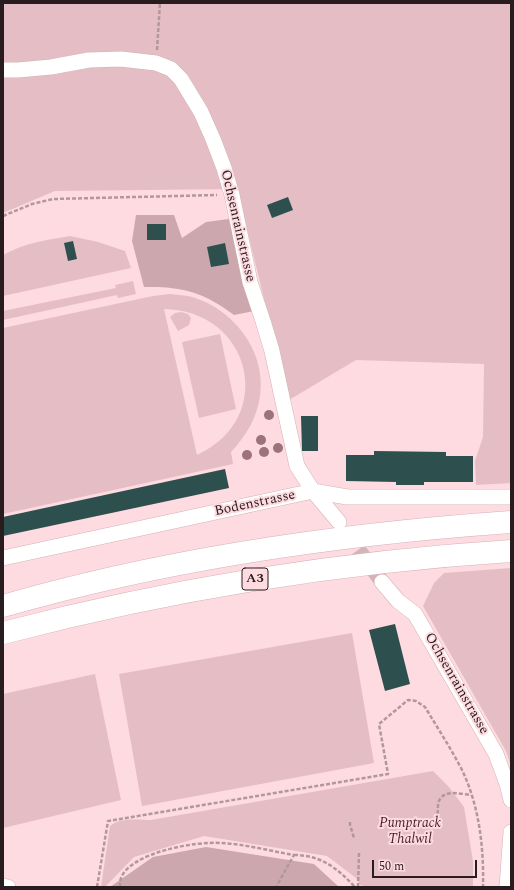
<!DOCTYPE html>
<style>
body{margin:0}
#map{position:relative;width:514px;height:890px;overflow:hidden;background:#fedbe0;font-family:Spectral,serif}
canvas{display:block}
.frame{position:absolute;inset:0;border:4px solid #281c1e;pointer-events:none}
.scale{position:absolute;left:372px;top:860px;width:105px;height:18px;box-sizing:border-box;border:2px solid #281c1e;border-top:0;padding-left:5px;font-size:12px;line-height:14px;white-space:nowrap;color:#281c1e;-webkit-text-stroke:3px #fedbe0;paint-order:stroke}
</style>
<div id="map">
<canvas width="514" height="890"></canvas>
<div class="frame"></div>
<div class="scale">50 m</div>
</div>
<script>
const ctx = document.querySelector('canvas').getContext('2d');
ctx.lineJoin = 'round';
function fillPath(path, color) { ctx.fillStyle = color; ctx.fill(path, 'evenodd'); }
function trace(path, color, width, dash) { ctx.strokeStyle = color; ctx.lineWidth = width; ctx.lineCap = dash ? 'butt' : 'round'; ctx.setLineDash(dash || []); ctx.stroke(path); }
function write(font, color, halo, rows, align = 'center') {
  ctx.font = font + ' Spectral,serif'; ctx.lineWidth = 4; ctx.setLineDash([]); ctx.textBaseline = 'middle'; ctx.strokeStyle = halo; ctx.fillStyle = color; for (const [text, x, y, turn = 0] of rows) {
    ctx.save(); ctx.translate(x, y); ctx.rotate((+turn || 0) * Math.PI / 180); ctx.textAlign = isNaN(turn) ? turn : align; if (halo) ctx.strokeText(text, 0, 0); ctx.fillText(text, 0, 0); ctx.restore();
  }
}
fillPath(new Path2D(`
 M 3,3 L 511,3 L 511,483 L 476,485 L 475,461 L 483,437 L 484,364 L 356,360 L 289,400 L 237,189 L 55,191 L 3,213 Z
 M 70,236 L 98,242 L 125,251 L 131,268 L 3,296 L 3,255 C 24,243 47,240 70,236 Z
 M 133,281 L 136,294 L 118,298 L 117,295 L 3,320 L 3,311 L 116,288 L 115,285 Z
 M 170,294 C 176,295 182,295 188,296 C 231,306 267,350 260,396 C 257,418 246,436 231,452 L 233,464 L 3,514 L 3,328 L 153,296 ZM 164,309 C 251,310 278,418 197,455 Z
 M 181,312 L 188,314 L 191,318 L 189,325 L 178,331 L 170,317 L 175,313 Z
 M 220,334 L 236,409 L 199,418 L 182,342 Z
 M 511,568 L 511,766 L 506,751 L 423,606 L 434,583 L 444,573 Z
 M 352,633 L 374,763 L 142,806 L 119,674 Z
 M 95,674 L 121,800 L 3,828 L 3,694 Z
 M 433,771 L 449,787 L 464,807 L 473,861 L 473,887 L 369,887 L 360,885 L 356,878 L 327,856 L 204,836 L 134,857 L 105,887 L 101,887 L 110,826 C 120,817 139,820 151,820 Z`), '#e4bec4');
fillPath(new Path2D(`
 M 136,215 L 174,215 L 182,238 L 206,222 L 229,219 L 254,311 L 234,315 C 204,292 181,286 144,287 L 132,241 Z
 M 206,847 L 314,864 L 339,887 L 110,887 L 153,857 Z`), '#cca7ad');
fillPath(new Path2D(`
 M 288,197 L 293,210 L 272,218 L 267,205 Z
 M 147,224 L 166,224 L 166,240 L 147,240 Z
 M 73,241 L 77,259 L 68,261 L 64,243 Z
 M 225,243 L 229,264 L 211,267 L 207,247 Z
 M 301,416 L 318,416 L 318,451 L 302,451 Z
 M 374,451 L 446,452 L 446,456 L 473,456 L 473,482 L 424,482 L 424,485 L 396,485 L 396,482 L 346,481 L 346,455 L 374,455 Z
 M 225,469 L 229,488 L 3,536 L 3,517 Z
 M 395,624 L 410,684 L 385,691 L 369,630 Z`), '#2d4f4d');
trace(new Path2D(`
 M 345,531 L 382,582`), '#d3b5b9', 15, [15, 8]);
const street = new Path2D(`
 M 3,70 L 18,70 L 51,67 L 89,60 L 121,59 L 156,63 L 171,69 L 181,79 L 201,112 L 213,139 L 224,168 L 232,195 L 250,282 L 263,321 L 272,351 L 297,466 L 313,491 L 339,522
 M 3,558 L 313,491 L 347,497 L 511,497
 M 382,582 L 398,601 L 415,614 L 496,754 L 507,784 L 511,800
 M 3,886 L 8,887
 M 507,887 L 511,832`);
const highway = new Path2D(`
 M 3,606 C 169,558 339,534 511,522
 M 3,633 C 171,589 338,562 511,551`);
trace(street, '#d4b2b7', 16);
trace(highway, '#d4b2b7', 23);
trace(new Path2D(`
 M 157,50 L 160,3
 M 3,216 L 32,204 L 53,199 L 217,195
 M 438,820 C 438,815 437,807 439,801 C 444,789 461,794 471,795
 M 350,822 L 350,825 L 354,838
 M 294,855 C 321,855 337,868 355,887
 M 97,887 L 108,821 L 388,774 L 379,724 L 408,700 L 416,701 L 425,707 C 437,727 450,747 461,768 C 479,804 484,847 483,887
 M 120,887 C 120,884 120,881 121,878 C 131,852 197,841 221,843 C 245,844 270,851 294,855 L 276,887
 M 358,887 L 359,853`), '#b2979b', 2.5, [4, 2]);
trace(street, '#fff', 15);
trace(highway, '#fff', 22);
ctx.fillStyle = '#9d737b';
for (const [x, y] of [
 [269,415],
 [261,440],
 [278,448],
 [264,452],
 [247,455]
]) { ctx.beginPath(); ctx.arc(x, y, 5, 0, 2 * Math.PI); ctx.fill(); }
for (const [x, y, w] of [
 [255,579,26]
]) { const box = new Path2D(); box.roundRect(x - w / 2, y - 11, w, 22, 3); ctx.fillStyle = '#fedbe0'; ctx.fill(box); trace(box, '#281c1e', 1); }
write('bold 13px', '#281c1e', null, [
 ["A3",255,579]
]);
write('14px', '#281c1e', '#fedbe0', [
 ["Ochsenrainstrasse",237,226,77],
 ["Bodenstrasse",255,504,-12],
 ["Ochsenrainstrasse",456,684,60]
]);
write('italic 14px', '#4e1e29', '#fedbe0', [
 ["Pumptrack",410,824],
 ["Thalwil",410,840]
]);
</script>
